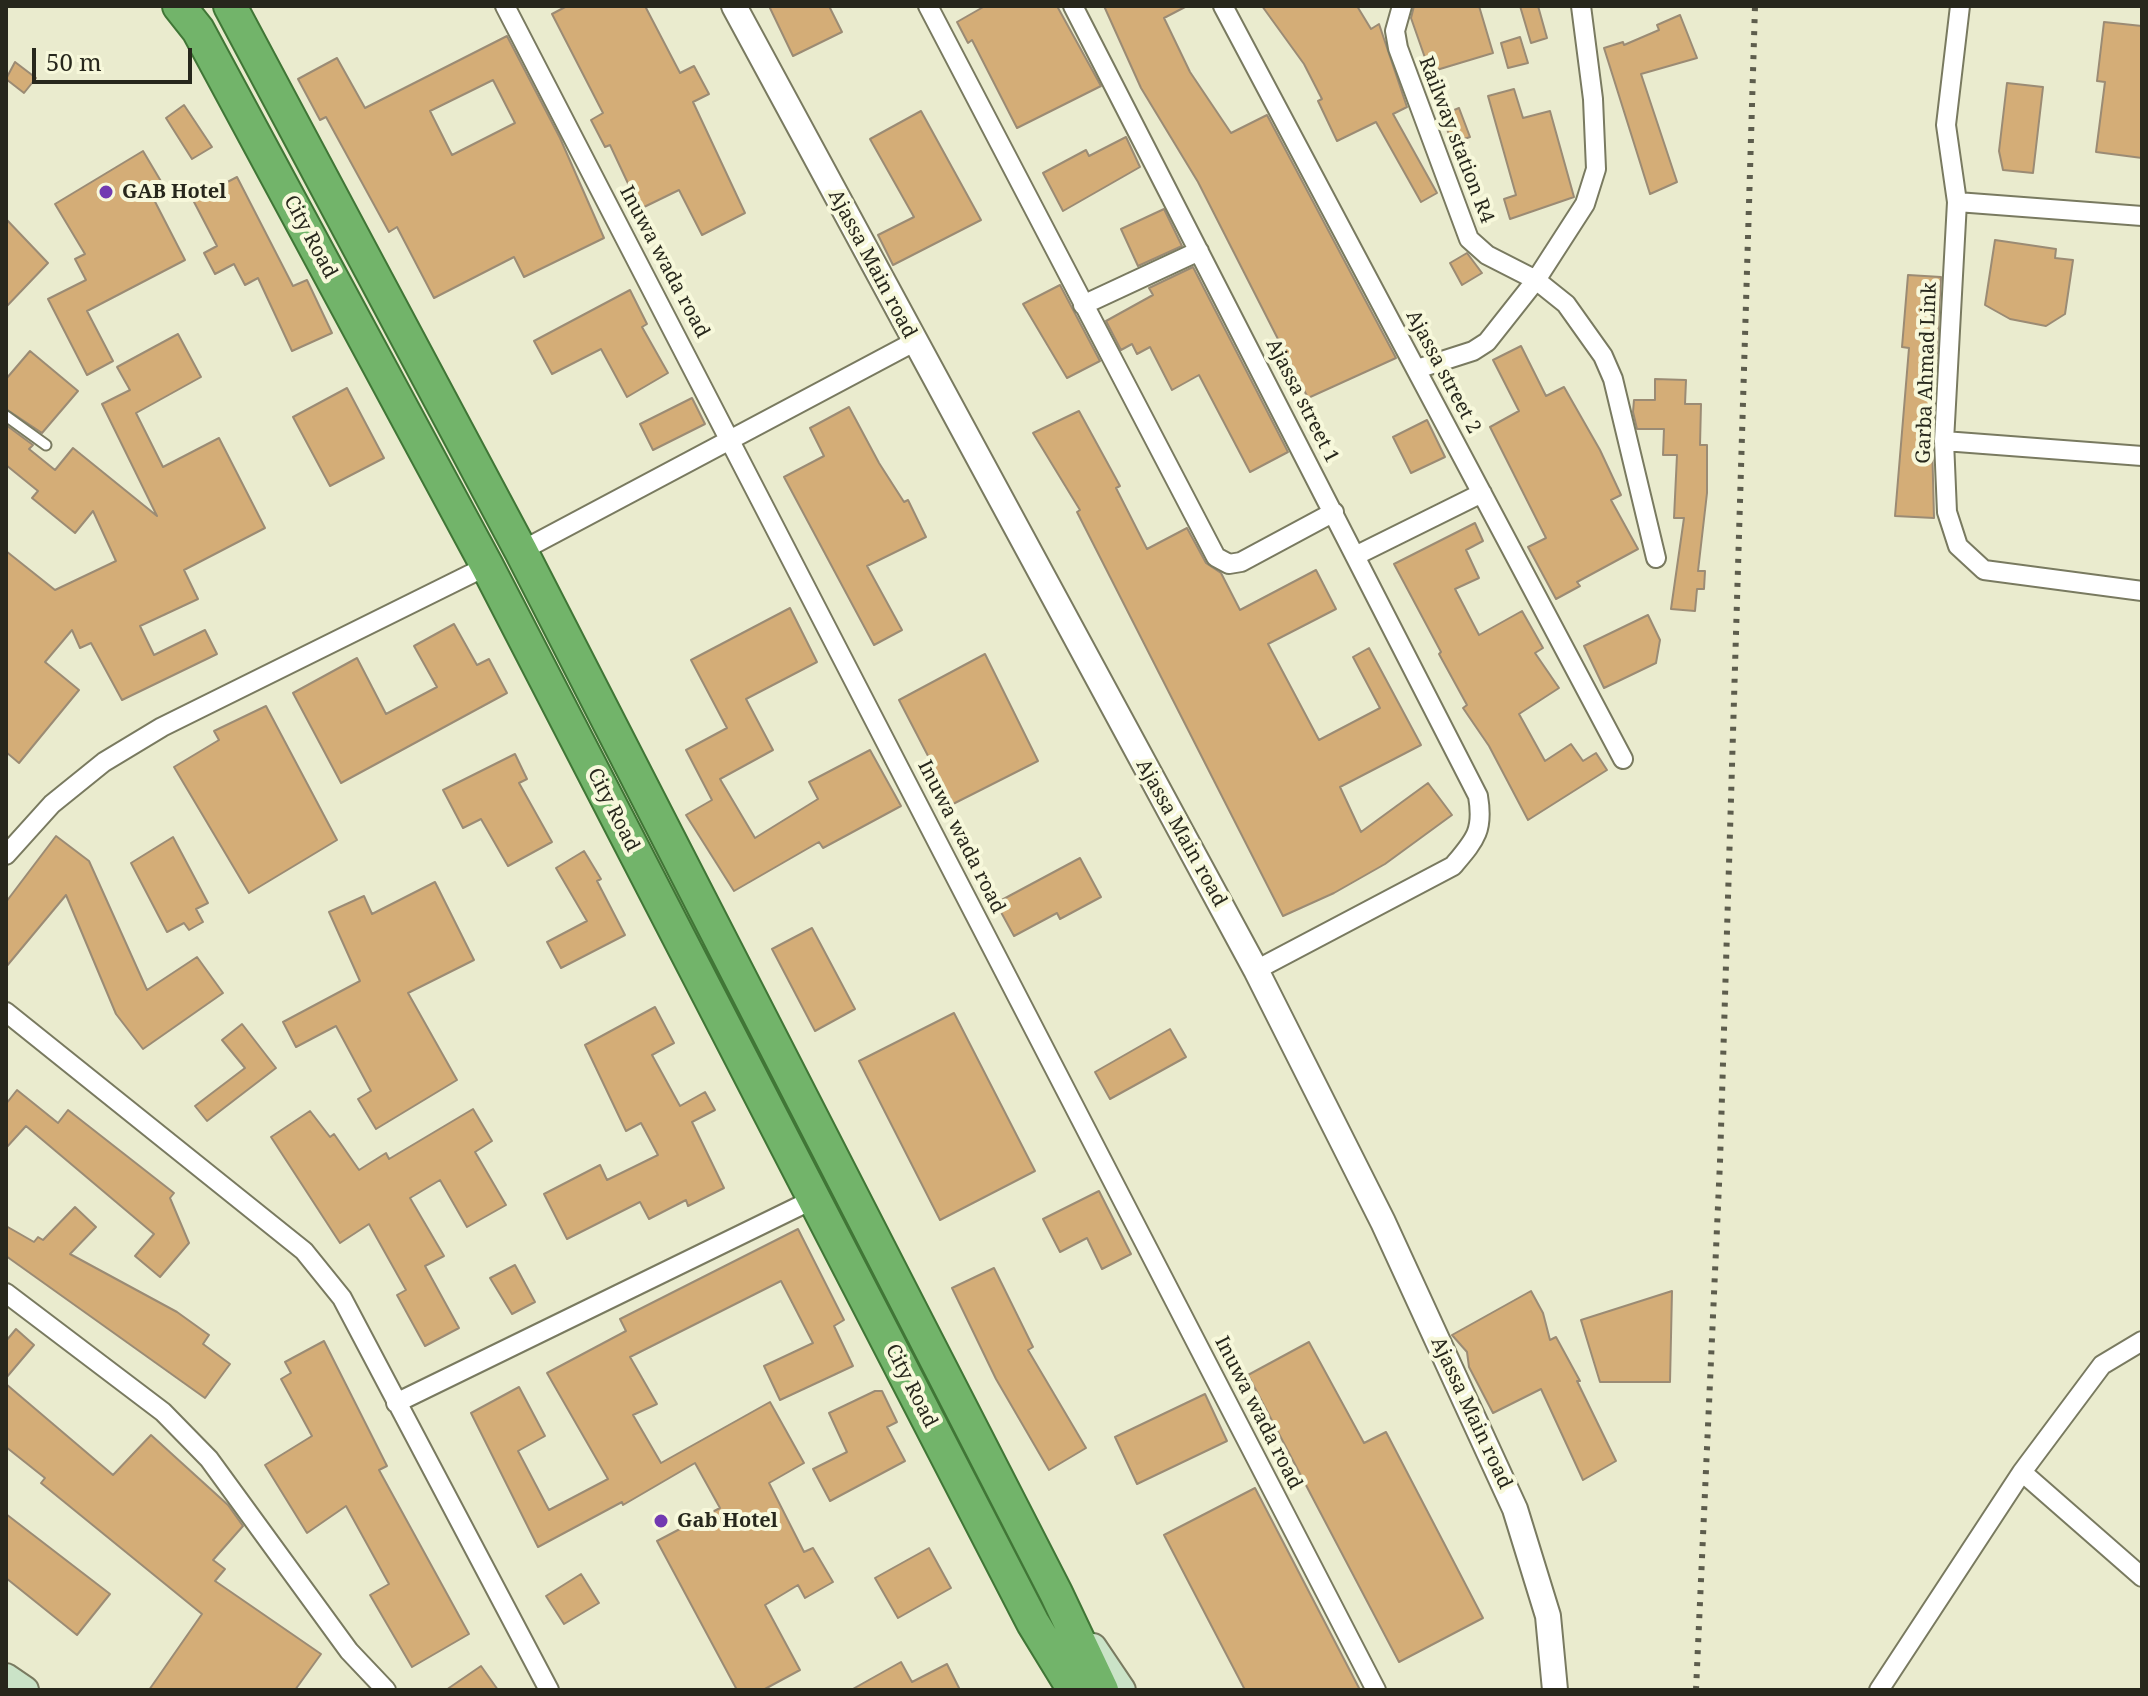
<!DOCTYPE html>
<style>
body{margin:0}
#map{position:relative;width:2148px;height:1696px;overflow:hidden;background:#eaebce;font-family:"Noto Serif",serif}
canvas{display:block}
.frame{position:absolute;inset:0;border:8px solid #27271c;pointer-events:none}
.scale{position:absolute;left:32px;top:48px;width:160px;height:36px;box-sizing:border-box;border:4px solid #27271c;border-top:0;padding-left:10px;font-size:24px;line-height:28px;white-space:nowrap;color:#27271c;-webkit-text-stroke:6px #f7f8db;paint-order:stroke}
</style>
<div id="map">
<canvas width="2148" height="1696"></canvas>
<div class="frame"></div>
<div class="scale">50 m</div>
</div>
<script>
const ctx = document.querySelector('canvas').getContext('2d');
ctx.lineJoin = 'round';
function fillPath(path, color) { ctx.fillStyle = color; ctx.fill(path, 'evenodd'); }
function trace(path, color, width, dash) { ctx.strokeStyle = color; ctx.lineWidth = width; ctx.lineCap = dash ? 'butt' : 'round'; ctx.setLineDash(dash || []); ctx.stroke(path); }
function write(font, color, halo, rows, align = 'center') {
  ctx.font = font + ' "Noto Serif",serif'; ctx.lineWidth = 8; ctx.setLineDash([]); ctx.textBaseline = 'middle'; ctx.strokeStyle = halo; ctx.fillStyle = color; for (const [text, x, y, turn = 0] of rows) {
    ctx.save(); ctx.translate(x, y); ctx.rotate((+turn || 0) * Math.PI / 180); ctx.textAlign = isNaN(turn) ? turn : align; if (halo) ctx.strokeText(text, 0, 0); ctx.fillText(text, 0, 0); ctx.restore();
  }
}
const building = new Path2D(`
 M 567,6 L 645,6 L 680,73 L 694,66 L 709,94 L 693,102 L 745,213 L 702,235 L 679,190 L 640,209 L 610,145 L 605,147 L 591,120 L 603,113 L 552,14 Z
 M 769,6 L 829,6 L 842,32 L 793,56 Z
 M 985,6 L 1057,6 L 1101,86 L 1017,128 L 972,40 L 968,43 L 957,22 Z
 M 1104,6 L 1187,6 L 1164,18 L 1190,72 L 1231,133 L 1267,115 L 1396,358 L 1308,398 L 1198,182 L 1141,88 Z
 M 1262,6 L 1357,6 L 1371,29 L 1379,24 L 1407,107 L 1393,114 L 1437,193 L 1421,202 L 1376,122 L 1337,141 L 1318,101 L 1322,99 L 1304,64 Z
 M 1414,6 L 1479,6 L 1493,53 L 1430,72 L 1411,18 Z
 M 1520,6 L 1538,6 L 1547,38 L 1531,43 Z
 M 1680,15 L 1697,58 L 1641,74 L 1677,182 L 1650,194 L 1604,48 L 1623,42 L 1624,45 L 1659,30 L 1657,25 Z
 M 2104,22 L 2142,26 L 2142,158 L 2096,152 L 2105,82 L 2097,81 Z
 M 507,36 L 560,138 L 604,238 L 524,277 L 514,257 L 434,298 L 397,227 L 389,232 L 326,117 L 320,120 L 298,79 L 337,58 L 365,108 ZM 493,80 L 515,123 L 452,155 L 430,111 Z
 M 1520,37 L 1528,63 L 1508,68 L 1501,43 Z
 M 15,62 L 36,78 L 24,93 L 6,79 Z
 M 2007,83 L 2043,87 L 2033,173 L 2003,170 L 1999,151 Z
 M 1514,89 L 1523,118 L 1550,111 L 1574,197 L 1510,219 L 1504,199 L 1516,195 L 1488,96 Z
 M 184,105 L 212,147 L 192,159 L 166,118 Z
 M 1459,108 L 1470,137 L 1452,143 L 1442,115 Z
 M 921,111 L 981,220 L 893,265 L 878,235 L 914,217 L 870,139 Z
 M 1126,137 L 1140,167 L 1063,211 L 1043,173 L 1086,150 L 1089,156 Z
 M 143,151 L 162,183 L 149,190 L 185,260 L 87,311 L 113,361 L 87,375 L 48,299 L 86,280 L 75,259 L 85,254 L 55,204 Z
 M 237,177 L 293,286 L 307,280 L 332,333 L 292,351 L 258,278 L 245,285 L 234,264 L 215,274 L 204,253 L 217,246 L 193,200 Z
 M 1164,209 L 1182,246 L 1138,266 L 1121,229 Z
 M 6,219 L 48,263 L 6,307 Z
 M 1995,240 L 2056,249 L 2055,258 L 2073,260 L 2065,314 L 2046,326 L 2010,319 L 1985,305 Z
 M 1467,253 L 1482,273 L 1462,285 L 1450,263 Z
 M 1193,267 L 1288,452 L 1250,472 L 1199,375 L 1172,390 L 1150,347 L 1137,354 L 1132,344 L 1121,350 L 1106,321 L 1153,295 L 1149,288 Z
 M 1908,275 L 1941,277 L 1932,440 L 1934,518 L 1895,516 L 1909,348 L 1902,347 Z
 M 1060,285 L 1100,361 L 1067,378 L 1023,304 Z
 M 630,290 L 647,324 L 642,327 L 668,373 L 627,397 L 601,349 L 552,374 L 534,341 Z
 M 178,334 L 201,377 L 136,413 L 163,467 L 219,438 L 265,528 L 184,570 L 198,599 L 140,626 L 154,655 L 205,630 L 217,654 L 122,700 L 91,643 L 80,648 L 72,630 L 45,662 L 79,690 L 19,763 L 6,752 L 6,551 L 55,590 L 116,561 L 93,511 L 75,533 L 32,498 L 38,491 L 6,465 L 6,425 L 33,445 L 29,449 L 55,470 L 73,448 L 157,516 L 102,404 L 130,390 L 117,367 Z
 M 1521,346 L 1546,396 L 1564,387 L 1600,450 L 1621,495 L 1611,500 L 1638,549 L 1577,582 L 1580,586 L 1556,599 L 1528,547 L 1546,538 L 1490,427 L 1519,411 L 1493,360 Z
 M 30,351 L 78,391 L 42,433 L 6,409 L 6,379 Z
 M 1655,379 L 1686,380 L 1685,404 L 1701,404 L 1700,445 L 1707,445 L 1707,493 L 1698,571 L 1705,571 L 1704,589 L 1697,589 L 1695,611 L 1671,609 L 1684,518 L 1674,518 L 1677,455 L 1663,455 L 1664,429 L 1637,429 L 1633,412 L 1634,400 L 1655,400 Z
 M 347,388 L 384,458 L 330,486 L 293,417 Z
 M 692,398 L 705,424 L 653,450 L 640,424 Z
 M 849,407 L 879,463 L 904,502 L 908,500 L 926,537 L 867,566 L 902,630 L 874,645 L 784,477 L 824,456 L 810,428 Z
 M 1079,411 L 1120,486 L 1116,488 L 1147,549 L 1187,528 L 1206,563 L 1221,573 L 1240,610 L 1316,570 L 1336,609 L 1268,644 L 1319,740 L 1380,708 L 1353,657 L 1369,648 L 1421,745 L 1340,787 L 1361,832 L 1428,783 L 1452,815 L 1385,864 L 1334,893 L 1283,916 L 1077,512 L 1080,510 L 1033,433 Z
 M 1427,420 L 1445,457 L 1411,473 L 1393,437 Z
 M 1475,523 L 1483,541 L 1466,550 L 1479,578 L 1455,589 L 1479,635 L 1522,611 L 1543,648 L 1535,653 L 1559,688 L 1519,714 L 1545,761 L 1571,744 L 1583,761 L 1596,753 L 1607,770 L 1528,820 L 1489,746 L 1463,708 L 1467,705 L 1439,654 L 1441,652 L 1394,564 Z
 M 790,608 L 817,662 L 746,699 L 773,750 L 720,779 L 755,838 L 818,799 L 809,782 L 870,750 L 901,806 L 823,848 L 819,842 L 734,891 L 686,815 L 712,800 L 686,750 L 727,728 L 691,660 Z
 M 1648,615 L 1660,640 L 1656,663 L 1604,688 L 1584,646 Z
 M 454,624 L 477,665 L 489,659 L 507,693 L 341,783 L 293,693 L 357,658 L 386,714 L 437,687 L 414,646 Z
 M 985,654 L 1038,761 L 953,804 L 899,700 Z
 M 266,706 L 337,840 L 249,893 L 174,767 L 219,740 L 214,731 Z
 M 515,754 L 527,779 L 519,783 L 552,842 L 508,866 L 481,819 L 463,828 L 443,790 Z
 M 56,836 L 89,861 L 147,990 L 197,957 L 223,993 L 143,1049 L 116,1014 L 66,895 L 6,967 L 6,902 Z
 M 173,837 L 208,903 L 196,909 L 203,922 L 189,930 L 184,923 L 167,932 L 131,863 Z
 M 584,851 L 601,879 L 597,881 L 625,935 L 561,968 L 547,942 L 587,921 L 556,868 Z
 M 1080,858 L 1101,897 L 1060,919 L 1057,913 L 1014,936 L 996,903 Z
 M 435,882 L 474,960 L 408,993 L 457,1080 L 376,1129 L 358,1099 L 371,1091 L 336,1026 L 296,1047 L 283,1022 L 360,981 L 329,912 L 364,896 L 372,914 Z
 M 812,928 L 855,1009 L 815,1031 L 772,949 Z
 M 655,1007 L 674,1043 L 652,1055 L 680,1106 L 705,1092 L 715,1110 L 692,1122 L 724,1188 L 688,1206 L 686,1200 L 649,1219 L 640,1202 L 567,1239 L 544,1194 L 600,1165 L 607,1180 L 658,1155 L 641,1123 L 626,1131 L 585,1045 Z
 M 954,1013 L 1035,1171 L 940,1220 L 859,1061 Z
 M 242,1024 L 276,1068 L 207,1121 L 195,1106 L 245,1068 L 222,1040 Z
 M 1170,1029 L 1186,1057 L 1110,1099 L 1095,1072 Z
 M 17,1090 L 58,1123 L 68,1110 L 174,1193 L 170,1198 L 189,1243 L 160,1277 L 135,1256 L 154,1234 L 26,1126 L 6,1148 L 6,1104 Z
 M 473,1109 L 492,1141 L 475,1152 L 506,1205 L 467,1227 L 440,1180 L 410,1198 L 444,1256 L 425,1266 L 459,1328 L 425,1346 L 397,1295 L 406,1290 L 369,1224 L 340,1243 L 271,1137 L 310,1111 L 330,1137 L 334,1134 L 359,1170 L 386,1153 L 389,1159 Z
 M 1099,1191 L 1131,1254 L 1102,1269 L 1087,1238 L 1060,1252 L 1043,1219 Z
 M 75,1207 L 96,1227 L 70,1254 L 177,1312 L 209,1335 L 203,1344 L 230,1364 L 205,1398 L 6,1256 L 6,1226 L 34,1242 L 38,1237 L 43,1240 Z
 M 798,1229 L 844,1320 L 834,1326 L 853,1366 L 780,1400 L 764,1366 L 813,1343 L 781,1281 L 630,1357 L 657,1404 L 633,1415 L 661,1463 L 770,1402 L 804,1463 L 769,1483 L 804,1552 L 813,1548 L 833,1582 L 805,1598 L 798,1585 L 765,1605 L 800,1670 L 763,1690 L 737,1690 L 657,1541 L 720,1508 L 695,1463 L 623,1505 L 622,1502 L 538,1547 L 471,1413 L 519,1387 L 545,1436 L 518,1451 L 549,1510 L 608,1479 L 547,1373 L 626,1331 L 620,1319 Z
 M 515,1265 L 535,1302 L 512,1314 L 490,1278 Z
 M 994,1268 L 1033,1347 L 1028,1350 L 1086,1448 L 1049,1470 L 996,1379 L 952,1288 Z
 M 1531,1291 L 1543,1313 L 1550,1340 L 1556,1337 L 1580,1381 L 1577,1381 L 1616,1461 L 1583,1480 L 1541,1389 L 1493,1413 L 1469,1367 L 1467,1352 L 1452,1335 Z
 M 1672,1291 L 1670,1382 L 1600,1382 L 1581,1320 Z
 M 16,1329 L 34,1345 L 6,1378 L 6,1341 Z
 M 324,1341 L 387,1466 L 379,1470 L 469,1634 L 412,1667 L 370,1595 L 389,1584 L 346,1506 L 307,1533 L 265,1465 L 312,1436 L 281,1379 L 291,1373 L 285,1362 Z
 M 1309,1342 L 1364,1443 L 1386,1432 L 1483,1618 L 1399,1662 L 1248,1375 Z
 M 6,1384 L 113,1475 L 151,1435 L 228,1505 L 243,1526 L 213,1560 L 225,1569 L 215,1581 L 321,1654 L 295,1690 L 149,1690 L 202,1614 L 41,1483 L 45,1478 L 6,1447 Z
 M 875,1391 L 882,1391 L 897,1422 L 887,1427 L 905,1461 L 830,1501 L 813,1469 L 847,1452 L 829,1413 Z
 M 1205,1394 L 1227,1441 L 1137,1484 L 1115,1437 Z
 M 1255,1488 L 1360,1690 L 1245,1690 L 1164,1535 Z
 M 6,1514 L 110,1594 L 77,1635 L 6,1578 Z
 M 929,1548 L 951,1588 L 898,1618 L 875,1578 Z
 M 581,1574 L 599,1603 L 564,1624 L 546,1596 Z
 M 901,1662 L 912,1682 L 947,1664 L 960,1690 L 851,1690 Z
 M 481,1666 L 498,1690 L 446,1690 Z`);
fillPath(building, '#d4ad77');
trace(building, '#9b8b74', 2);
const service = new Path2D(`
 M 6,416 L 46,445`);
const minor = new Path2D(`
 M 505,6 L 1376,1690
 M 928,6 L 1216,557 L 1229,564 L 1241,562 L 1334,512
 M 1073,6 L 1478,796 C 1484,831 1475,840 1453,866 L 1256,970
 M 1223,6 L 1623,759
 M 1402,6 L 1395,31 L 1398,48 L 1469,239 L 1487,255 L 1536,280 L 1566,304 L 1603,356 L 1613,379 L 1656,558
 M 1960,6 L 1946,125 L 1957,202 L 1944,441 L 1947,512 L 1958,546 L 1984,570 L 2142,591
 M 1957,202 L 2142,216
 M 1083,305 L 1199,251
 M 1417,369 L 1473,351 L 1487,342 L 1536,280 L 1585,204 L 1596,169 L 1593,99 L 1581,6
 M 1944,441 L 2142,456
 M 521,551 L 914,342
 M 1357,555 L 1482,493
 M 6,855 L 52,804 L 104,762 L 162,727 L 487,566
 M 6,1012 L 304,1251 L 342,1298 L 549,1690
 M 6,1293 L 163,1412 L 209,1459 L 349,1651 L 386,1690
 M 396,1403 L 814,1199
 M 2022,1472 L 2142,1577
 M 1879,1690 L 2022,1472 L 2102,1365 L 2142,1341`);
const tertiary = new Path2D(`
 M 734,6 L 1256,970 L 1383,1222 L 1515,1509 L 1548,1616 L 1555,1690`);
const secondary = new Path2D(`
 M 1093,1647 L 1122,1690
 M 6,1677 L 25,1690`);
const trunk = new Path2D(`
 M 179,6 L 198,30 L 487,566 L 1033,1623 L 1074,1690
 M 230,6 L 521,551 L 1056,1593 L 1102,1690`);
trace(service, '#797a60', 13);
trace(minor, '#797a60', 22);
trace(tertiary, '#797a60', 28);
trace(secondary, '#797a60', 30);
trace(trunk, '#407636', 36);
trace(service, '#fff', 9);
trace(minor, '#fff', 18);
trace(tertiary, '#fff', 24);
trace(secondary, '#cae3c7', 26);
trace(trunk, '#72b46a', 32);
trace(new Path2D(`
 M 1696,1690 L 1720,1162 L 1755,6`), '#5d5d4d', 6, [4, 8]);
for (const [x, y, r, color] of [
 [106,192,8,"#723ab1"],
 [661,1521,8,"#723ab1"]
]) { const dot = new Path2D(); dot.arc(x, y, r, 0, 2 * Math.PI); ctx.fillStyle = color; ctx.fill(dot); trace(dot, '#f7f8db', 3); }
write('20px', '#27271c', '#f7f8db', [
 ["Railway station R4",1456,140,69],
 ["City Road",310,237,62],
 ["Inuwa wada road",664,262,62],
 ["Ajassa Main road",872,264,62],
 ["Ajassa street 2",1443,372,62],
 ["Garba Ahmad Link",1927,373,-88],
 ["Ajassa street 1",1302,401,63],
 ["City Road",613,810,63],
 ["Ajassa Main road",1181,833,61],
 ["Inuwa wada road",961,837,63],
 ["City Road",911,1386,63],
 ["Inuwa wada road",1258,1413,63],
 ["Ajassa Main road",1471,1413,65]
]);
write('bold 20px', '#27271c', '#f7f8db', [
 ["GAB Hotel",122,192],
 ["Gab Hotel",677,1521]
], 'left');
</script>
